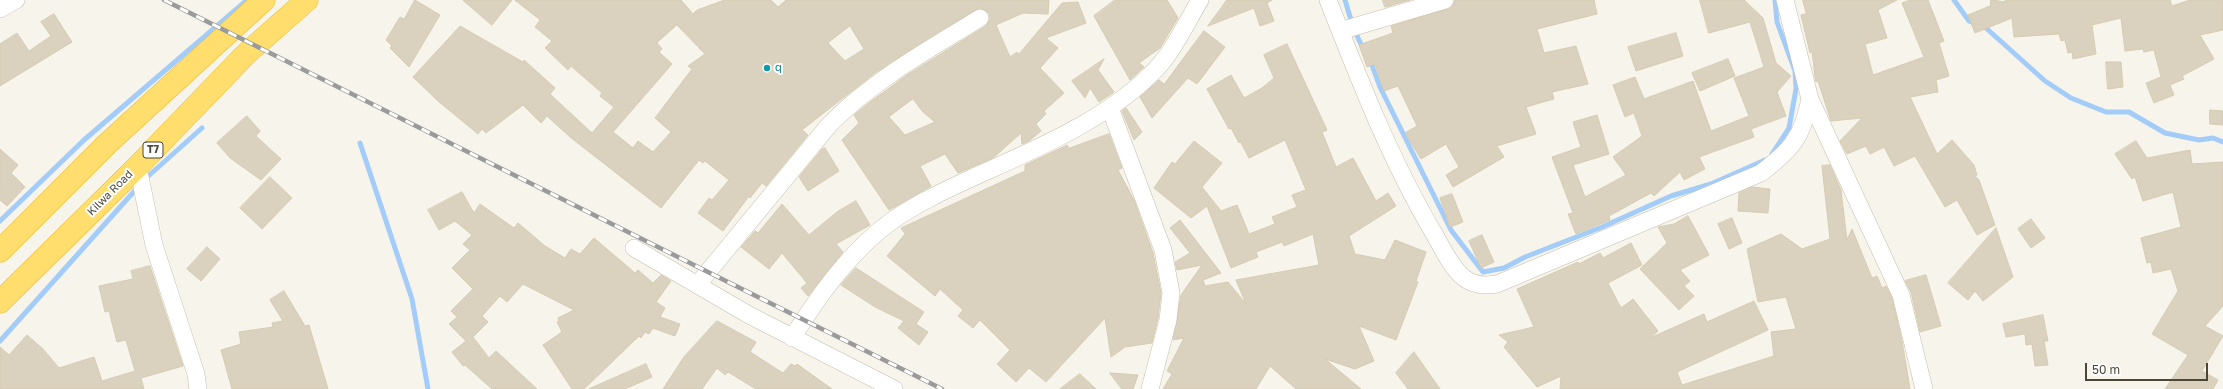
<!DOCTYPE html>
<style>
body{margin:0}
#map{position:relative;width:2223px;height:389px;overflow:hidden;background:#f7f4eb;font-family:"Golos Text",sans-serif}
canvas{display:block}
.scale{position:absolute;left:2085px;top:363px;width:123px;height:18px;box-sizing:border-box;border:2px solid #4c4637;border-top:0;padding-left:5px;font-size:12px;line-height:14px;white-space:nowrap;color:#4c4637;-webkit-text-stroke:3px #fff;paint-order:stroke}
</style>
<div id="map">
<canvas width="2223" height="389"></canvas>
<div class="scale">50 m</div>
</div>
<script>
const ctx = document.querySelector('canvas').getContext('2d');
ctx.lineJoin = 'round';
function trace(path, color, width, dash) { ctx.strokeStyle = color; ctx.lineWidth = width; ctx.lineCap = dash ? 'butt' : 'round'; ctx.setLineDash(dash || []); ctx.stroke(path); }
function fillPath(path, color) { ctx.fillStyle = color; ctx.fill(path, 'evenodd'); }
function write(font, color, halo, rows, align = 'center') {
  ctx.font = font + ' "Golos Text",sans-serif'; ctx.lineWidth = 4; ctx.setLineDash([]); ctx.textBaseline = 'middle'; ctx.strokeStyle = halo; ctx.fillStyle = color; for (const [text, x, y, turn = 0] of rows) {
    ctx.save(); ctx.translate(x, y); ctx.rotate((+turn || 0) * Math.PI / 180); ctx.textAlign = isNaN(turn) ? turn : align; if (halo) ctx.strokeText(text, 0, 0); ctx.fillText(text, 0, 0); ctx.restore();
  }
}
trace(new Path2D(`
 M 1345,0 C 1350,18 1355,34 1364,50
 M 1954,0 L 1969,21 L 1986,28 L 2045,81 L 2071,98 L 2106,112 L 2129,112 L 2165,133 L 2199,140 L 2213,138 L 2223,142
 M 1370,60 L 1380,87 L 1451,230 L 1483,272 L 1504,268 L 1525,257 L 1602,227 L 1671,196 L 1711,184 L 1765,160
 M 360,143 L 412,299 L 428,389
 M 1772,154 L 1789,128 L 1796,89 L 1795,71 L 1777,22 L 1775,0
 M 145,179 L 202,128
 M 0,221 L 84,140 L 247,0
 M 0,341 L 138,187`), '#a3ccf8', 5);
const building = new Path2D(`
 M 415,0 L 440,15 L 409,67 L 390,48 L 392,46 L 386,40 L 400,17 L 404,19 Z
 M 463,0 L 512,0 L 492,25 Z
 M 515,0 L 681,0 L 693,14 L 697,10 L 725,0 L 771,0 L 778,7 L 786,0 L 1049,0 L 1048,14 L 1023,13 L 996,25 L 1010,57 L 1017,52 L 1019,54 L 1062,3 L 1078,2 L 1086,23 L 1046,38 L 1058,48 L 1040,68 L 1064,93 L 1044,111 L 1046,114 L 1036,124 L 1041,131 L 1029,141 L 1022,144 L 1021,133 L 993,158 L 958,173 L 945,154 L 920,166 L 931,186 L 889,210 L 842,140 L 859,123 L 854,115 L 870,102 L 907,75 L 986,26 L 990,18 L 989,13 L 979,8 L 876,72 L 802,130 L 808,135 L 766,186 L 762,183 L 750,198 L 749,196 L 723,231 L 698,213 L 709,198 L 712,200 L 729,180 L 705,161 L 703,163 L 699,160 L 661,208 L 570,137 L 547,116 L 541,123 L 523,105 L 486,133 L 482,129 L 478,134 L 438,101 L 413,77 L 460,26 L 523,62 L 524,60 L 555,88 L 550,94 L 592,133 L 614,107 L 600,96 L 602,93 L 571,66 L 568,70 L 545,48 L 552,41 L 535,27 L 540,20 ZM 677,25 L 705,54 L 688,66 L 692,69 L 655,118 L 671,132 L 653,152 L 638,141 L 633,148 L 613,132 L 672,64 L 659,52 L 662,49 L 657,43 ZM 850,26 L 864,49 L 845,61 L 828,43 ZM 913,99 L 922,111 L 935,122 L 905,135 L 889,117 Z
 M 1115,0 L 1167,0 L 1178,18 L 1160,48 L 1139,63 L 1144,67 L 1130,80 L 1094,16 Z
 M 1227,0 L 1272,0 L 1267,3 L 1274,21 L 1260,26 L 1254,8 L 1208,26 Z
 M 1383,0 L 1410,0 L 1385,7 Z
 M 1455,0 L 1594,0 L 1597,14 L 1537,29 L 1544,53 L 1576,46 L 1588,84 L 1552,92 L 1554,99 L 1526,107 L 1536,134 L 1497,146 L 1504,157 L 1453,187 L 1446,175 L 1459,167 L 1446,144 L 1421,159 L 1405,133 L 1417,126 L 1398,86 L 1384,91 L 1375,64 L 1367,67 L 1359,45 L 1393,33 L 1391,26 L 1448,9 L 1452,7 Z
 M 1700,0 L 1744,0 L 1763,18 L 1776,63 L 1791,76 L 1777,92 L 1786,116 L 1751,129 L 1754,137 L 1699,157 L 1705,169 L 1684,180 L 1680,172 L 1654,196 L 1651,193 L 1609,216 L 1610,220 L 1576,234 L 1568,214 L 1573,213 L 1552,157 L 1581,147 L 1573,122 L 1597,115 L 1609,154 L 1573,165 L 1585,197 L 1626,175 L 1613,157 L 1642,136 L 1634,113 L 1625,117 L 1613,85 L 1635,77 L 1644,99 L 1693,81 L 1711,131 L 1749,116 L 1734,78 L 1764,67 L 1750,22 L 1709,33 Z
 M 1803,0 L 1897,0 L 1878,10 L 1887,38 L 1865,44 L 1873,75 L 1924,57 L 1902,3 L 1910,0 L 1928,0 L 1944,41 L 1939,43 L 1949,76 L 1936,80 L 1938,92 L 1910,97 L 1937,154 L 1952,140 L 1974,165 L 1977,175 L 1975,176 L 1979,180 L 1995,225 L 1977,235 L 1957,200 L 1945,207 L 1915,156 L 1894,166 L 1884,147 L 1870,154 L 1866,146 L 1847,154 L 1840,141 L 1862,118 L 1831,121 L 1818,81 L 1816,82 L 1815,77 L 1812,51 L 1810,53 L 1801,15 L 1806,14 Z
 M 1991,0 L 2006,2 L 2005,0 L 2170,0 L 2172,6 L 2190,0 L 2223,0 L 2223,30 L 2200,35 L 2214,59 L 2182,76 L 2184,79 L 2170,85 L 2174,95 L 2154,103 L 2146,83 L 2161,77 L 2154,50 L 2144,52 L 2143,49 L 2125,51 L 2121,18 L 2092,25 L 2096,54 L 2073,59 L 2072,52 L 2068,53 L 2065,40 L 2061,41 L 2059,34 L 2014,37 L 2012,18 L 1975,33 L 1968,15 L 1990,6 Z
 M 54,14 L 72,42 L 0,86 L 0,44 L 17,33 L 29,51 L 51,36 L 41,22 Z
 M 1204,31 L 1225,47 L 1197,84 L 1188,78 L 1152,118 L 1140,97 L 1159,80 L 1164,84 Z
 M 1676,33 L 1683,56 L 1636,71 L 1628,47 Z
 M 1287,44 L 1327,130 L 1322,132 L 1336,167 L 1353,158 L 1376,201 L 1388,193 L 1396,206 L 1349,236 L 1355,254 L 1385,260 L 1395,240 L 1426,252 L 1416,281 L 1418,282 L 1396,340 L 1359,326 L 1374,361 L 1355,369 L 1325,359 L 1361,389 L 1296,389 L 1270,366 L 1256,389 L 1163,389 L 1172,374 L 1167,371 L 1184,338 L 1173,340 L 1181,295 L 1202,265 L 1177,270 L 1175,262 L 1190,253 L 1170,228 L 1180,220 L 1221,273 L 1203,280 L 1205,286 L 1228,282 L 1246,304 L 1236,280 L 1319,265 L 1313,234 L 1284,246 L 1282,242 L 1256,252 L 1258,257 L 1231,268 L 1207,206 L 1191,218 L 1154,188 L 1172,162 L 1175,164 L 1194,141 L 1222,163 L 1202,187 L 1221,211 L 1237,205 L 1249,234 L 1275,224 L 1272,217 L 1297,207 L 1292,195 L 1306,190 L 1285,140 L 1249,158 L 1240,141 L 1239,143 L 1231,128 L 1229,129 L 1207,89 L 1231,75 L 1244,98 L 1262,88 L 1274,78 L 1264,55 Z
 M 1104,59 L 1098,70 L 1114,92 L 1099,102 L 1090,88 L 1085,98 L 1072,81 Z
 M 1728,59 L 1735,76 L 1700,91 L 1692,73 Z
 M 2106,62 L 2121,62 L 2123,87 L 2108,89 Z
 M 1126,108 L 1142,132 L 1134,140 L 1122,111 Z
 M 2210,110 L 2223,111 L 2223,125 L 2210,124 Z
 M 247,116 L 260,131 L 256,136 L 281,159 L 261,180 L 230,158 L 217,143 Z
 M 1109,134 L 1122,168 L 1118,170 L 1134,200 L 1153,253 L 1161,293 L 1158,318 L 1152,343 L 1125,347 L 1111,357 L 1105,318 L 1046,382 L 1029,368 L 1016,382 L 997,364 L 1010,350 L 980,320 L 973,328 L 958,316 L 963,310 L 940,289 L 935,296 L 887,256 L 905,234 L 901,228 L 1025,171 L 1025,165 L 1063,147 L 1067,145 L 1069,148 Z
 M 2136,141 L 2147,158 L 2190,150 L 2192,164 L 2223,162 L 2223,306 L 2205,326 L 2223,336 L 2202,371 L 2218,380 L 2213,389 L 2165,389 L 2188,355 L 2152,334 L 2178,291 L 2171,269 L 2153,273 L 2151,262 L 2147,263 L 2141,238 L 2181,227 L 2173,192 L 2143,201 L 2135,177 L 2132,179 L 2115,154 Z
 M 825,148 L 839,171 L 808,191 L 799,177 L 822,149 Z
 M 0,149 L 18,165 L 11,173 L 25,187 L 7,206 L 0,200 Z
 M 1830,165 L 1841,190 L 1847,240 L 1852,229 L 1872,278 L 1877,276 L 1882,288 L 1886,286 L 1892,298 L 1902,341 L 1910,389 L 1560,389 L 1561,376 L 1537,387 L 1504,347 L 1508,342 L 1499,335 L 1534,327 L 1517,289 L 1578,262 L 1579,264 L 1600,253 L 1603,258 L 1631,243 L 1642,265 L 1608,283 L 1621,308 L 1633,299 L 1658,331 L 1650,338 L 1704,314 L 1707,322 L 1754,301 L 1768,330 L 1677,372 L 1682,385 L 1774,356 L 1771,332 L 1796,329 L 1786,297 L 1758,302 L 1747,249 L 1781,234 L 1802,249 L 1830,239 L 1822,166 Z
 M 270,177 L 292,198 L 262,229 L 240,208 Z
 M 1752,187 L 1770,189 L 1768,213 L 1738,211 L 1739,193 Z
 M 462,192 L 474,213 L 480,204 L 514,228 L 518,223 L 545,246 L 565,258 L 571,249 L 580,254 L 594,238 L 635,273 L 638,270 L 653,283 L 661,275 L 671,281 L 656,302 L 665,308 L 660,317 L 680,324 L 675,336 L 653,328 L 649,334 L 645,332 L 641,338 L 639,336 L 584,389 L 572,389 L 543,345 L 562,332 L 557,322 L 559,321 L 558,318 L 574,310 L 523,284 L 507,302 L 500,296 L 482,316 L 488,322 L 473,337 L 489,358 L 496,351 L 537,389 L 492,389 L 465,365 L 463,366 L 452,352 L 466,341 L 449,324 L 457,317 L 451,311 L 473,289 L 452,268 L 470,250 L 463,244 L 472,235 L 455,221 L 439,230 L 428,210 Z
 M 1452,194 L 1463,222 L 1450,227 L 1440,198 Z
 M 856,201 L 870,225 L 836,244 L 843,252 L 808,296 L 801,288 L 807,283 L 782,253 L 769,269 L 741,247 L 755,231 L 758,233 L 782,204 L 809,235 L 837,212 Z
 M 1688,216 L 1709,255 L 1680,270 L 1690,281 L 1684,286 L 1694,296 L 1679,310 L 1640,269 L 1667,243 L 1658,227 L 1674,224 Z
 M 1732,218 L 1742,243 L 1729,249 L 1718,224 Z
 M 2031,219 L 2045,238 L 2031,248 L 2018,229 Z
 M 1996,228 L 2013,277 L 1983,301 L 1975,291 L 1968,300 L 1948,283 Z
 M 1482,235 L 1494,262 L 1481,268 L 1469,241 Z
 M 207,247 L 220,259 L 201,281 L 187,269 Z
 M 150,266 L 183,366 L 141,378 L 144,389 L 0,389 L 0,347 L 9,355 L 27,335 L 43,349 L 59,368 L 94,357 L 102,381 L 135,371 L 126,340 L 117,342 L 109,311 L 105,312 L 99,286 L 133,279 L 131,271 Z
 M 856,268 L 924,312 L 916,324 L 928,332 L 919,345 L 898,328 L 904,321 L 875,307 L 841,285 Z
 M 1926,275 L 1941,326 L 1920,332 L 1911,292 L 1905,281 Z
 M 284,291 L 305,326 L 309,325 L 328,389 L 232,389 L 221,350 L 241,344 L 239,332 L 273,327 L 272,323 L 283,321 L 270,300 Z
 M 2043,315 L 2048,341 L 2044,341 L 2048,365 L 2035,366 L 2032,344 L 2026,345 L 2025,334 L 2006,337 L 2003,324 Z
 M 717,321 L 756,342 L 750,352 L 783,373 L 791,364 L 795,366 L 797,364 L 832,389 L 756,389 L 728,372 L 725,375 L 717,368 L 702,389 L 663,389 L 684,357 Z
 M 1414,352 L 1440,389 L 1408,389 L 1396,373 Z
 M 646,364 L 652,377 L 625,389 L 589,389 Z
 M 1110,373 L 1138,375 L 1133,389 L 1122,389 Z
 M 1080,374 L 1096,389 L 1060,389 Z`);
fillPath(building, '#dad2bf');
trace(building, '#d6cbb1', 1);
const minor = new Path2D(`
 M 1328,0 C 1359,79 1390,159 1433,232 C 1442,247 1450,266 1463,277 C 1473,286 1485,286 1497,284 L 1761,173 C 1792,149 1802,138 1810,99
 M 1785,0 L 1810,99 L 1901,295 L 1924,389
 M 0,9 L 16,0
 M 1340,31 L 1445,0
 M 1110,108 L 1163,250 L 1171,293 L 1168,320 L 1150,389
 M 136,168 L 140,177 L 154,245 L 196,374 L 198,389
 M 634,248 L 749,315 L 894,389
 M 698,284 L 829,125 C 873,80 927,51 980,18
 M 792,338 C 820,294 850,251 893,220 C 919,202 948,189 976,176 C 1034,150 1105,120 1150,75 C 1172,55 1185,25 1200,0`);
const highway = new Path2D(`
 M 0,251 L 107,144 L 264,0
 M 0,302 L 136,168 L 246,54 L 307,0`);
trace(minor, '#c4beac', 18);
trace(highway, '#eebb2e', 23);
trace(minor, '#fff', 17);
trace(highway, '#ffde6e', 22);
const rail = new Path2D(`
 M 164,0 L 942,389`);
trace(rail, '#9a9a9a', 4.5);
trace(rail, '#fff', 3, [9]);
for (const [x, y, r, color] of [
 [767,68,4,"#0f9aa8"]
]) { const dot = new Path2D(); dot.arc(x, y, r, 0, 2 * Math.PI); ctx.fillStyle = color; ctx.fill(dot); trace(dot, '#fff', 1.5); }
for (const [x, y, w] of [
 [153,150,20]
]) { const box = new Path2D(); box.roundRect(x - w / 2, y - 8, w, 16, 3); ctx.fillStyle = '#fff'; ctx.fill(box); trace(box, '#4c4637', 1); }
write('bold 10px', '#4c4637', null, [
 ["T7",153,150]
]);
write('11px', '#0d838f', '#fff', [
 ["q",775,68]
], 'left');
write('11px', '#4c4637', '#fff', [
 ["Kilwa Road",110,193,-45]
]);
</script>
